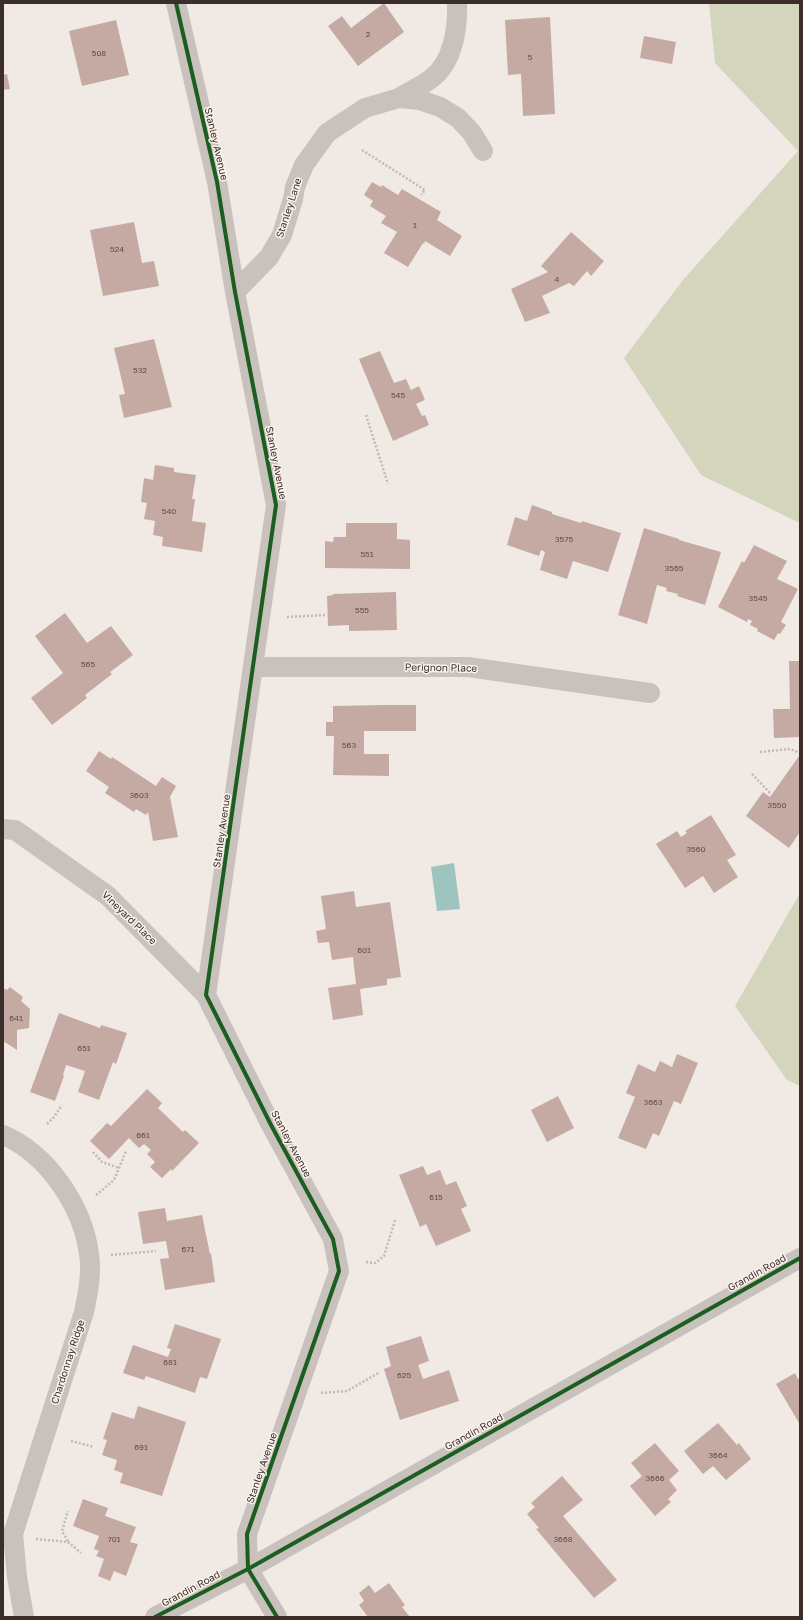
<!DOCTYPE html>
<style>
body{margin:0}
#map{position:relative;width:803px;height:1620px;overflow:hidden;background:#f0e9e4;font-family:"Golos Text",sans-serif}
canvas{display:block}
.frame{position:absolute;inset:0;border:4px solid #3b2d29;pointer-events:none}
</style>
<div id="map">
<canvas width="803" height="1620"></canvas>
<div class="frame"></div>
</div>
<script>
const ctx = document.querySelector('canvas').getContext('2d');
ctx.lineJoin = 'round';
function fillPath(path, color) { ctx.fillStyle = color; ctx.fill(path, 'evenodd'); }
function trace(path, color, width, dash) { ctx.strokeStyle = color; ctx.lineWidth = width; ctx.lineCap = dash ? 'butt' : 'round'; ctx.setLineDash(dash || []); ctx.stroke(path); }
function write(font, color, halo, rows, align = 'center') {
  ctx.font = font + ' "Golos Text",sans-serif'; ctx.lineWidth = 3; ctx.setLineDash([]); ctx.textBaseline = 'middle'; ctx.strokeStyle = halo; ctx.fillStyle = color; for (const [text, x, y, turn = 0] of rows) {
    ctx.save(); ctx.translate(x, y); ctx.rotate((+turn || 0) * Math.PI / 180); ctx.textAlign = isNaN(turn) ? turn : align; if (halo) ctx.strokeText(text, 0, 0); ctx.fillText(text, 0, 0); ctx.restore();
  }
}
fillPath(new Path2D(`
 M 709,3 L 800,3 L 800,523 L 701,475 L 624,358 L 683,280 L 798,151 L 715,63 Z
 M 800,893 L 800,1086 L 787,1080 L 735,1006 Z`), '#d3d5bd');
fillPath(new Path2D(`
 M 454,863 L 460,909 L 437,911 L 431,867 Z`), '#9ec4c0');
fillPath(new Path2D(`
 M 384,3 L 404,32 L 358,66 L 328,26 L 342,16 L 351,28 Z
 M 550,17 L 555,114 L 523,116 L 521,74 L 508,75 L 505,20 Z
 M 116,20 L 129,75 L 82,86 L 69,31 Z
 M 644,36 L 676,42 L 672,64 L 640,58 Z
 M 7,74 L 10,89 L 3,90 L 3,75 Z
 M 372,182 L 381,187 L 382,185 L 398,195 L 402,189 L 441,212 L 437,220 L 462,236 L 450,256 L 425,241 L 424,244 L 423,243 L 408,267 L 384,253 L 397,232 L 381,223 L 386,216 L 370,206 L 373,201 L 364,195 Z
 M 134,222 L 142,263 L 154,261 L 159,286 L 103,296 L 90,230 Z
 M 571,232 L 604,261 L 591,276 L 587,271 L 574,286 L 569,283 L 542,296 L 550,313 L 525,322 L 511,289 L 548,272 L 541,266 Z
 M 154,339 L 172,407 L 124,418 L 119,395 L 125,394 L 114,348 Z
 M 380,351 L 394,383 L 406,379 L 411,390 L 419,386 L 425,400 L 416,404 L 422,416 L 425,415 L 429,425 L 393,441 L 359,359 Z
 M 155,465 L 174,468 L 174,472 L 196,475 L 192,499 L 195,499 L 192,521 L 206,523 L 202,552 L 162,546 L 163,537 L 153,535 L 155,521 L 144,519 L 147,503 L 141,502 L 144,478 L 153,480 Z
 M 532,505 L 552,512 L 552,514 L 581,523 L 582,521 L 621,533 L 608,572 L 573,561 L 567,579 L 540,570 L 545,552 L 541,550 L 539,556 L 507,545 L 515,517 L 527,521 Z
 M 346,523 L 397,523 L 397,539 L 410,540 L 410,569 L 325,568 L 325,541 L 333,542 L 334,537 L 346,537 Z
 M 644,528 L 679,539 L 679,540 L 721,552 L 705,605 L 677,596 L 678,594 L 666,591 L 667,588 L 657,585 L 647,624 L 618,615 Z
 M 754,545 L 787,561 L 777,579 L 798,589 L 781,622 L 786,625 L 780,634 L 778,633 L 774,640 L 757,631 L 758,629 L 750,625 L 752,621 L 748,619 L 747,622 L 718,607 L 742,561 L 744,563 Z
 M 396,592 L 397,630 L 349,631 L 349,625 L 328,626 L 327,596 L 333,595 L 333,594 Z
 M 65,613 L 87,643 L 111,626 L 133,655 L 110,672 L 112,674 L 85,695 L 87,698 L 52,725 L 31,698 L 63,673 L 35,636 Z
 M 789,661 L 800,661 L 800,737 L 774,738 L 773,709 L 790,709 Z
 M 385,705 L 416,705 L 416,731 L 364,731 L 364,754 L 389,754 L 389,776 L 333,775 L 334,736 L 326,736 L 326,722 L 333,722 L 333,706 Z
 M 99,751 L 111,759 L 112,757 L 156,786 L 162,777 L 176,786 L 170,797 L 178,837 L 153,841 L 148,812 L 146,815 L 136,809 L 134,812 L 105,793 L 109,787 L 86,771 Z
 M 799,756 L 800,757 L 800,832 L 789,848 L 746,816 L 763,792 L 770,797 Z
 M 711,815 L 736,855 L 727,860 L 738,877 L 714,893 L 703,876 L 685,888 L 656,844 L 677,831 L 681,837 L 687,833 L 685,831 Z
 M 354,891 L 356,907 L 390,902 L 401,977 L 387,979 L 387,985 L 360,989 L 363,1015 L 333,1020 L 328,988 L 356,984 L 353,957 L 332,960 L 329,942 L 318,943 L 316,931 L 326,929 L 321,896 Z
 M 10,987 L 23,997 L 21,1001 L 30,1009 L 29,1028 L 17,1030 L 17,1050 L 3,1041 L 3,988 L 7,990 Z
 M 59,1013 L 100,1028 L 101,1025 L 127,1033 L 116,1064 L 113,1062 L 99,1100 L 78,1092 L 85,1071 L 66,1065 L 63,1075 L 64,1076 L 55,1101 L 30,1092 Z
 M 677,1054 L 698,1063 L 681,1104 L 674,1101 L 659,1136 L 653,1133 L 646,1149 L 618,1138 L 635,1097 L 626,1093 L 638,1064 L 655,1072 L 660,1061 L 672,1067 Z
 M 147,1089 L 162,1103 L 158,1108 L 183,1132 L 185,1130 L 199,1143 L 172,1171 L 171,1169 L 162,1178 L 150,1167 L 155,1162 L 147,1154 L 151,1150 L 144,1144 L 139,1148 L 129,1138 L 109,1159 L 90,1141 L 107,1123 L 111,1126 Z
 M 558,1096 L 574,1128 L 547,1142 L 531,1110 Z
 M 423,1166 L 427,1175 L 440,1170 L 446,1185 L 456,1181 L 467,1206 L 461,1209 L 471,1231 L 436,1246 L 426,1224 L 420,1227 L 399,1175 Z
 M 165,1208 L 167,1221 L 202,1215 L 210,1254 L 211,1253 L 215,1282 L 165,1290 L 160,1259 L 169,1258 L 166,1241 L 143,1244 L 138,1212 Z
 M 175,1324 L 221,1339 L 207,1379 L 200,1377 L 195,1393 L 146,1376 L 144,1380 L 123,1373 L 133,1345 L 168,1357 L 171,1349 L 167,1348 Z
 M 421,1336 L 429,1361 L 418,1365 L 423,1379 L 449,1370 L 459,1401 L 400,1420 L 384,1369 L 391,1366 L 386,1347 Z
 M 795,1373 L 798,1379 L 800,1378 L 800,1422 L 799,1423 L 776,1384 Z
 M 138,1406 L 186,1422 L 162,1496 L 120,1483 L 123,1473 L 114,1470 L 117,1460 L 102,1455 L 107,1440 L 103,1439 L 112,1412 L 134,1419 Z
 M 718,1423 L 737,1445 L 739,1443 L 751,1459 L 726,1480 L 713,1466 L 703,1474 L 684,1451 Z
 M 655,1443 L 679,1471 L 669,1480 L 677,1490 L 668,1499 L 671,1502 L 655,1516 L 630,1486 L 642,1476 L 631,1463 Z
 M 562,1476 L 583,1500 L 563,1516 L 617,1580 L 594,1598 L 536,1529 L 539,1528 L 527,1514 L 535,1507 L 531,1503 Z
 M 83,1499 L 108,1508 L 105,1516 L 136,1527 L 130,1542 L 138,1544 L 126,1576 L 114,1571 L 110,1581 L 98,1576 L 104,1559 L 96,1556 L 99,1551 L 94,1549 L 99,1536 L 73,1526 Z
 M 389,1583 L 405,1605 L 402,1607 L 410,1617 L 368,1617 L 359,1605 L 364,1601 L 359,1593 L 369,1585 L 375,1593 Z`), '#c5aaa4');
trace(new Path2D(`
 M 362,150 L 425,190 L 421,195
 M 366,415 L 388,484
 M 287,617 L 326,615
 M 760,752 L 790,749 L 800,753
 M 752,774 L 771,794
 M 47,1124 L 54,1117 L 62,1105
 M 93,1152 L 102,1162 L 119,1168
 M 96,1195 L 114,1180 L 126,1151
 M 111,1255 L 156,1251
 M 366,1262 L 375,1263 L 384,1256 L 395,1220
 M 321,1393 L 347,1391 L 380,1372
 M 71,1441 L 94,1447
 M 36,1539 L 68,1542 L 81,1553
 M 68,1541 L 62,1531 L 68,1511`), '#c2b9b4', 2.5, [2, 2]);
trace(new Path2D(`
 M 176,3 L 217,182 L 235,292 L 276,505 L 206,995 L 271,1125 L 333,1239 L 339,1271 L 247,1534 L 248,1569 L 277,1617
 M 399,98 C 410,91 422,86 432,78 C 453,62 458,28 457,3
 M 235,292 L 269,257 L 282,235 L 293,199 L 295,187 L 304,165 L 327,133 L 365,108 L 399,98 L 420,100 L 440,107 L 458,118 L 472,133 L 483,151
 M 254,667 L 468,667 L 650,693
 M 3,829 L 15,830 L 108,896 L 206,995
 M 3,1135 C 48,1154 83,1207 89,1254 C 92,1273 88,1293 84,1312 L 13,1534 L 17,1577 L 24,1617
 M 155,1617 L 248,1569 L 800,1258`), '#c9c1bc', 20);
trace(new Path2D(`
 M 176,3 L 217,182 L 235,292 L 276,505 L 206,995 L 271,1125 L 333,1239 L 339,1271 L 247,1534 L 248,1569 L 277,1617
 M 155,1617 L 248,1569 L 800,1258`), '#1b5e20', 4);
write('8px', '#5e4c48', null, [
 ["2",368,34],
 ["508",99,53],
 ["5",530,57],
 ["1",415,225],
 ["524",117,249],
 ["4",557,279],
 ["532",140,370],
 ["545",398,395],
 ["540",169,511],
 ["3575",564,539],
 ["551",367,554],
 ["3565",674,568],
 ["3545",758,598],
 ["555",362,610],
 ["565",88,664],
 ["563",349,745],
 ["3603",139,795],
 ["3550",777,805],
 ["3560",696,849],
 ["601",364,950],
 ["641",16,1018],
 ["651",84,1048],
 ["3663",653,1102],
 ["661",143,1135],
 ["615",436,1197],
 ["671",188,1249],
 ["681",170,1362],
 ["625",404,1375],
 ["691",141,1447],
 ["3664",718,1455],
 ["3666",655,1478],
 ["701",114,1539],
 ["3668",563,1539]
]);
write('10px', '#3b2d29', '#fbf2ec', [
 ["Stanley Avenue",216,144,77],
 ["Stanley Lane",289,208,-72],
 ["Stanley Avenue",276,463,79],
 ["Perignon Place",441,668,1],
 ["Stanley Avenue",222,831,-82],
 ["Vineyard Place",129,918,44],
 ["Stanley Avenue",291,1144,62],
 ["Grandin Road",757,1273,-29],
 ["Chardonnay Ridge",68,1362,-72],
 ["Grandin Road",474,1432,-29],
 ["Stanley Avenue",262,1468,-71],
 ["Grandin Road",191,1589,-28]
]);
</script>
